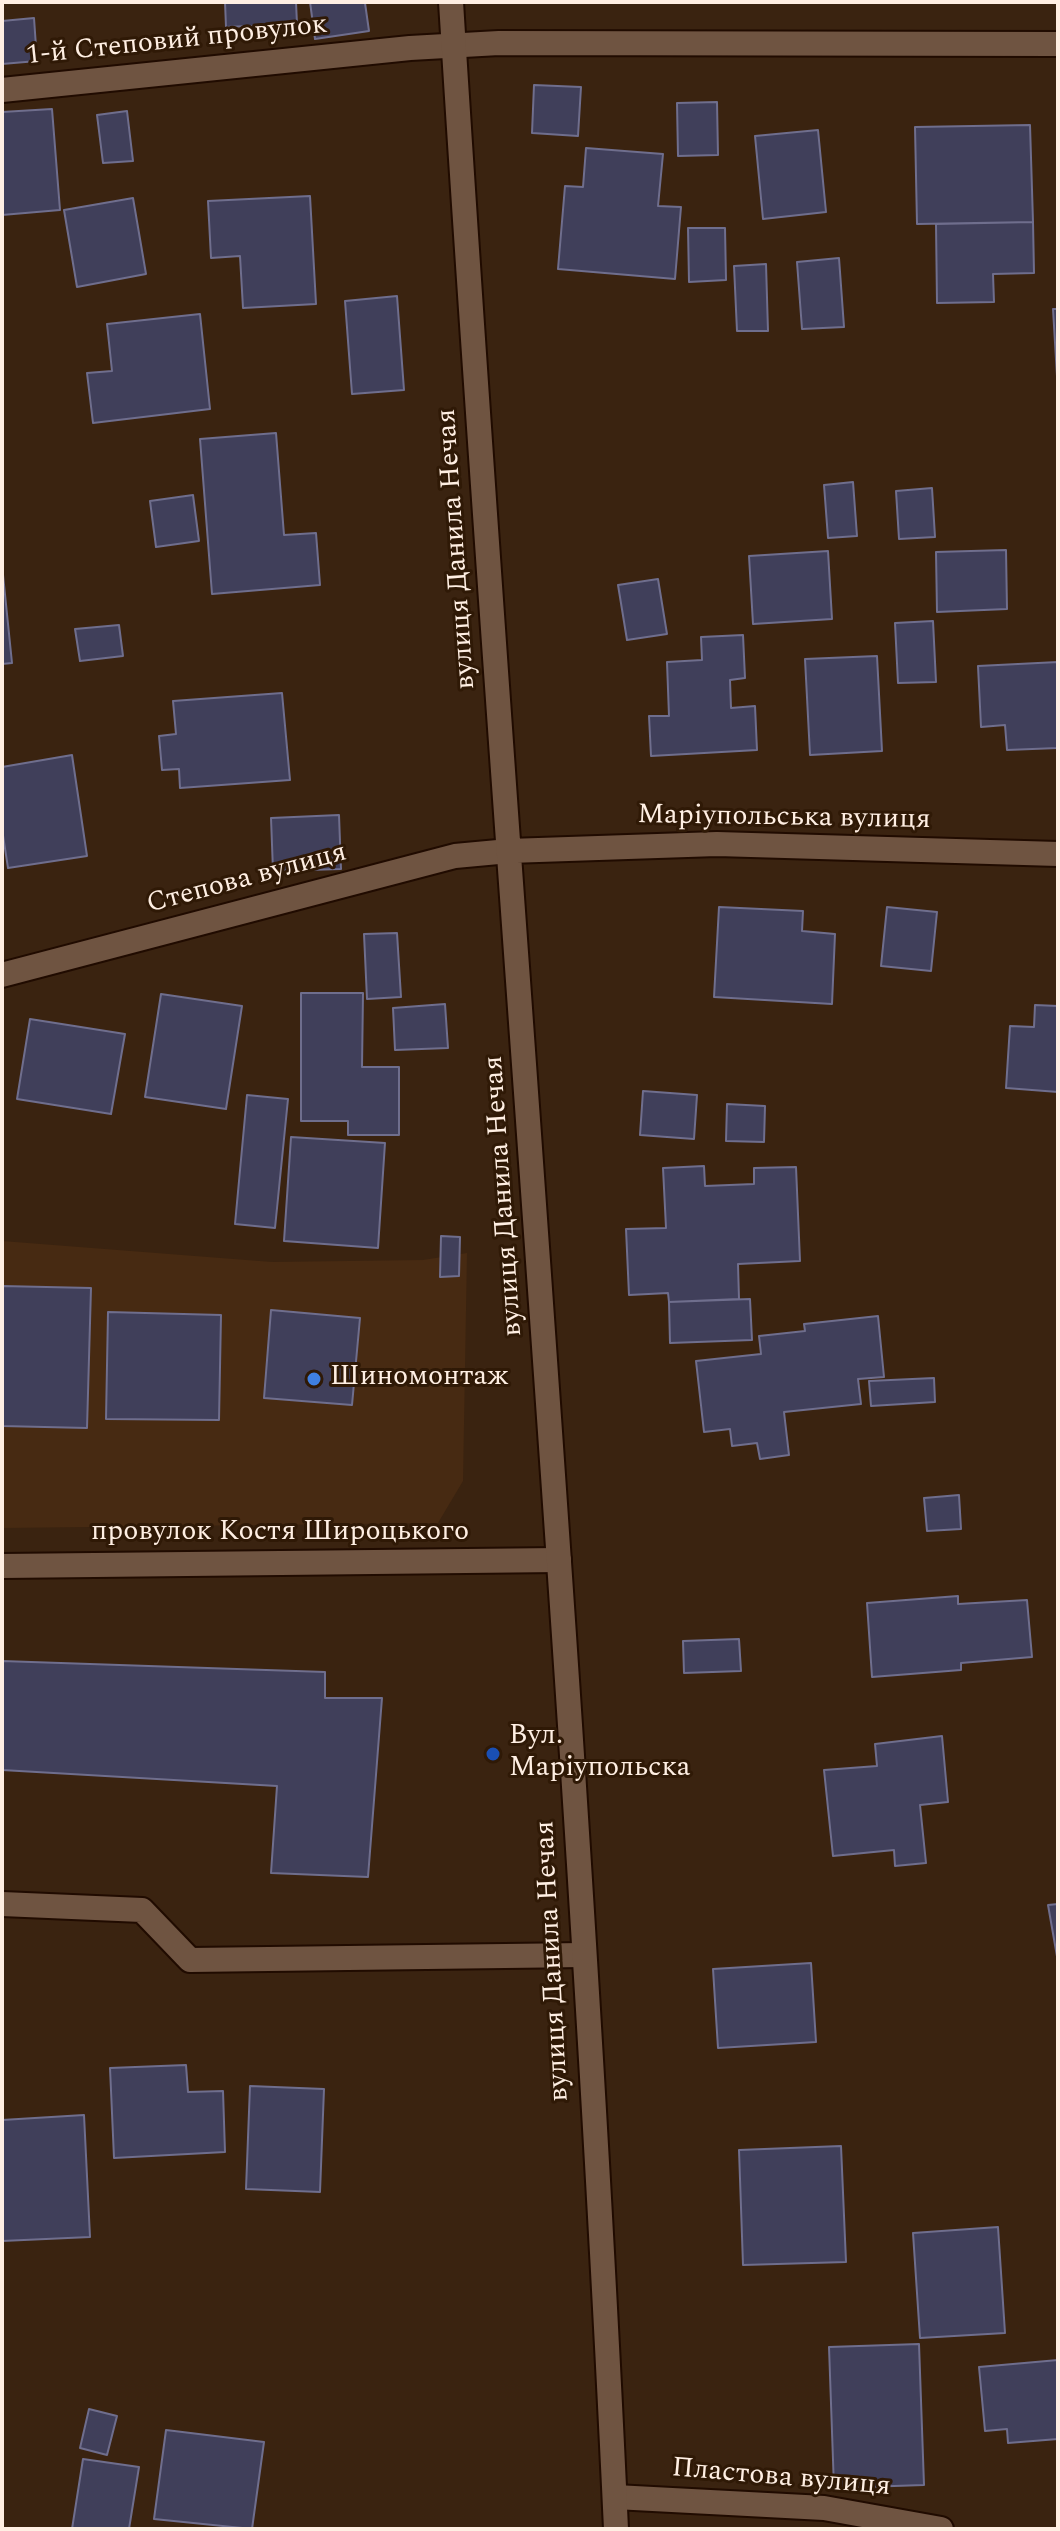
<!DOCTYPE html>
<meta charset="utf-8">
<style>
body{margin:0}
#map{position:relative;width:1060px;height:2531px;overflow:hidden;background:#3a2310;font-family:Spectral,serif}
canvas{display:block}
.frame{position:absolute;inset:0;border:4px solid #ffefe3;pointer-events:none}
</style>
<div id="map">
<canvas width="1060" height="2531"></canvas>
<div class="frame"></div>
</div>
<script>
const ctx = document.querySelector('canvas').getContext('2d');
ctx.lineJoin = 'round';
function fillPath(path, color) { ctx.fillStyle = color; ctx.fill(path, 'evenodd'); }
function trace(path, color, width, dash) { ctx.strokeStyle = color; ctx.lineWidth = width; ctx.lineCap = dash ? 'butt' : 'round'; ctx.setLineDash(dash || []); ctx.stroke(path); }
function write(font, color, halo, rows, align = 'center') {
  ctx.font = font + ' Spectral,serif'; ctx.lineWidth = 6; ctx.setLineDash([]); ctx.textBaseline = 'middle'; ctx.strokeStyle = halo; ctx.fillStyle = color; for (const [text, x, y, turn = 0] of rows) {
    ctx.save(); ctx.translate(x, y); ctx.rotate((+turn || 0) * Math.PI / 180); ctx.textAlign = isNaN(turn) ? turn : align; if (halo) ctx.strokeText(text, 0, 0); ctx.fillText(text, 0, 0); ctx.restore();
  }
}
fillPath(new Path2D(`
 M 2,1241 L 272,1262 L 423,1260 L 467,1253 L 463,1481 L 438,1523 L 2,1528 Z`), '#472a12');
const building = new Path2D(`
 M 225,2 L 296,2 L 297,24 L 226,27 Z
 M 310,2 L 370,2 L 365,3 L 369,31 L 315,39 Z
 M 34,18 L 37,61 L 2,64 L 2,21 Z
 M 534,85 L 581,87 L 578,136 L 532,133 Z
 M 717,102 L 718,155 L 678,156 L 677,103 Z
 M 52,109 L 60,210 L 2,215 L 2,112 Z
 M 127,111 L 133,161 L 103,163 L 97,115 Z
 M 1030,125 L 1033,222 L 917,224 L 915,127 Z
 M 818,130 L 826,212 L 763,219 L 755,136 Z
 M 586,148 L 663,154 L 658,206 L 681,207 L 675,279 L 558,269 L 565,186 L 583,187 Z
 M 310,196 L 316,304 L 243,308 L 240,256 L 211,258 L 208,201 Z
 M 133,198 L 146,274 L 77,287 L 64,210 Z
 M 1033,222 L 1034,273 L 993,274 L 994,302 L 937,303 L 936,224 Z
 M 688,228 L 725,228 L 726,280 L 689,282 Z
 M 839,258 L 844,327 L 802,329 L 797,262 Z
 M 766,264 L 768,331 L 737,331 L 734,266 Z
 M 397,296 L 404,390 L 352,394 L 345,301 Z
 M 1053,309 L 1058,309 L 1058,393 Z
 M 200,314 L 210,409 L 93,423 L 87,373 L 112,371 L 107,324 Z
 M 276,433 L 284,535 L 316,533 L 320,585 L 212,594 L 200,439 Z
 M 853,482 L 857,536 L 828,538 L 824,485 Z
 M 932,488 L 935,537 L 899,539 L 896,491 Z
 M 193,495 L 199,541 L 156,547 L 150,501 Z
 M 1006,550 L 1007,609 L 937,612 L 936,552 Z
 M 828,551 L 832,619 L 753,624 L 749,556 Z
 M 2,565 L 12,663 L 2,664 Z
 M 658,579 L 667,634 L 627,640 L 618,585 Z
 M 933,621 L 936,682 L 898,683 L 895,623 Z
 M 119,625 L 123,656 L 80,661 L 75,629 Z
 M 743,635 L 745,678 L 730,680 L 731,708 L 755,706 L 757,750 L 651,756 L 649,716 L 669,716 L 667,662 L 702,660 L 701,637 Z
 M 877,656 L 882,751 L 810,755 L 805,659 Z
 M 1058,662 L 1058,748 L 1007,750 L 1005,725 L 981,727 L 978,666 Z
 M 282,693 L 290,780 L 180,788 L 179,769 L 162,770 L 159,736 L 176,734 L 173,701 Z
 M 72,755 L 87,856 L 8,868 L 2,829 L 2,767 Z
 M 339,815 L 341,869 L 273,871 L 271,818 Z
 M 719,907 L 803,911 L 802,931 L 835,934 L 832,1004 L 714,997 Z
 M 887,907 L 937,912 L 931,971 L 881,966 Z
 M 397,933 L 401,997 L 367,999 L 364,934 Z
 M 301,993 L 363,993 L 362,1067 L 399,1067 L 399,1135 L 348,1135 L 348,1121 L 301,1121 Z
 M 161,994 L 242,1006 L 226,1109 L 145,1097 Z
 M 445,1004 L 448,1048 L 395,1050 L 393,1008 Z
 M 1035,1005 L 1058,1006 L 1058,1092 L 1006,1088 L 1010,1026 L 1034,1027 Z
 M 30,1019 L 125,1034 L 111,1114 L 17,1099 Z
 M 643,1091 L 697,1095 L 694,1139 L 640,1135 Z
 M 247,1095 L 288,1099 L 275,1228 L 235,1224 Z
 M 727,1104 L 765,1106 L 764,1142 L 726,1141 Z
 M 291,1137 L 385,1143 L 378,1248 L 284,1241 Z
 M 704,1166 L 705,1186 L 754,1184 L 754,1168 L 796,1167 L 800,1261 L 738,1264 L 739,1299 L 669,1302 L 668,1293 L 629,1295 L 626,1229 L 666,1228 L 663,1168 Z
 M 441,1236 L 460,1237 L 459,1276 L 440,1277 Z
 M 2,1286 L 91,1288 L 87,1428 L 2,1426 Z
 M 750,1299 L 752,1340 L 670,1343 L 669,1302 Z
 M 271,1310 L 360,1318 L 352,1405 L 264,1398 Z
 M 108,1312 L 221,1315 L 219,1420 L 106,1419 Z
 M 878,1316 L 884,1377 L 858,1379 L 861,1404 L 784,1412 L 789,1455 L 760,1459 L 757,1443 L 732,1446 L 730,1429 L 704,1432 L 696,1361 L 761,1354 L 759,1336 L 805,1331 L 804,1324 Z
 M 934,1378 L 935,1402 L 871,1406 L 869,1381 Z
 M 959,1495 L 961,1529 L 927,1531 L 924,1498 Z
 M 958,1596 L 958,1604 L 1027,1600 L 1032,1657 L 961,1663 L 961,1670 L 872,1677 L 867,1603 Z
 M 739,1639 L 741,1671 L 684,1673 L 683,1641 Z
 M 2,1661 L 325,1672 L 325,1698 L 382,1698 L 368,1877 L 271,1873 L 277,1786 L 2,1770 Z
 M 942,1736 L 948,1802 L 920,1805 L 926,1863 L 895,1866 L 894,1850 L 833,1856 L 824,1770 L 877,1766 L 875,1744 Z
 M 1058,1904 L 1058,1962 L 1048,1905 Z
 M 811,1963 L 816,2042 L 718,2048 L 713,1969 Z
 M 186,2065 L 188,2092 L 223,2091 L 225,2152 L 114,2158 L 110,2068 Z
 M 250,2086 L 324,2089 L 320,2192 L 246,2189 Z
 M 84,2115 L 90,2237 L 2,2241 L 2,2120 Z
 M 841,2146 L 846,2262 L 743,2265 L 739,2150 Z
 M 998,2227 L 1005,2333 L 920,2338 L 913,2233 Z
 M 919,2344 L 924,2485 L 834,2488 L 829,2347 Z
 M 1058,2360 L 1058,2439 L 1008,2443 L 1007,2429 L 985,2431 L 979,2367 Z
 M 89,2409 L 117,2416 L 107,2455 L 80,2448 Z
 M 166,2430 L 264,2442 L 252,2529 L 154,2519 Z
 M 83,2459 L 139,2467 L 129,2529 L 72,2529 Z`);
fillPath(building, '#403f5a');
trace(building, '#6f6e8d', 2);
const lane = new Path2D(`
 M 2,1904 L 142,1910 L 190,1960 L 584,1955`);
const street = new Path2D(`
 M 2,90 L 410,48 L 499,43 L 1058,44
 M 2,975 L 455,856 L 509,851
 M 2,1566 L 559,1560
 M 615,2497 L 824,2508 L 941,2529`);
const secondary = new Path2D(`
 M 451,2 C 503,845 577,1686 616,2529
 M 509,851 L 717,844 L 1058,854`);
trace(lane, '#200b00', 28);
trace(street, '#200b00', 28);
trace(secondary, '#200b00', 28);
trace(lane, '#6f5441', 24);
trace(street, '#6f5441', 24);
trace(secondary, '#6f5441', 24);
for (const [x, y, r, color] of [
 [314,1379,8,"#3f7fe0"],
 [493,1754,8,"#1a4fb4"]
]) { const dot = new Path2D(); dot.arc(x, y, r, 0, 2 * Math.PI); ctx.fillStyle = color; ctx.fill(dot); trace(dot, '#2f1906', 3); }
write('28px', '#ffefe3', '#2f1906', [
 ["1-й Степовий провулок",177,42,-6],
 ["вулиця Данила Нечая",458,549,-94],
 ["Маріупольська вулиця",784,819,1],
 ["Степова вулиця",247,880,-15],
 ["вулиця Данила Нечая",505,1196,-94],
 ["провулок Костя Широцького",280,1534],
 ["вулиця Данила Нечая",554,1961,-93],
 ["Пластова вулиця",781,2479,5]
]);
write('28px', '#ffefe3', '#2f1906', [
 ["Шиномонтаж",330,1379],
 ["Вул.",509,1738],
 ["Маріупольска",509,1770]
], 'left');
</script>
